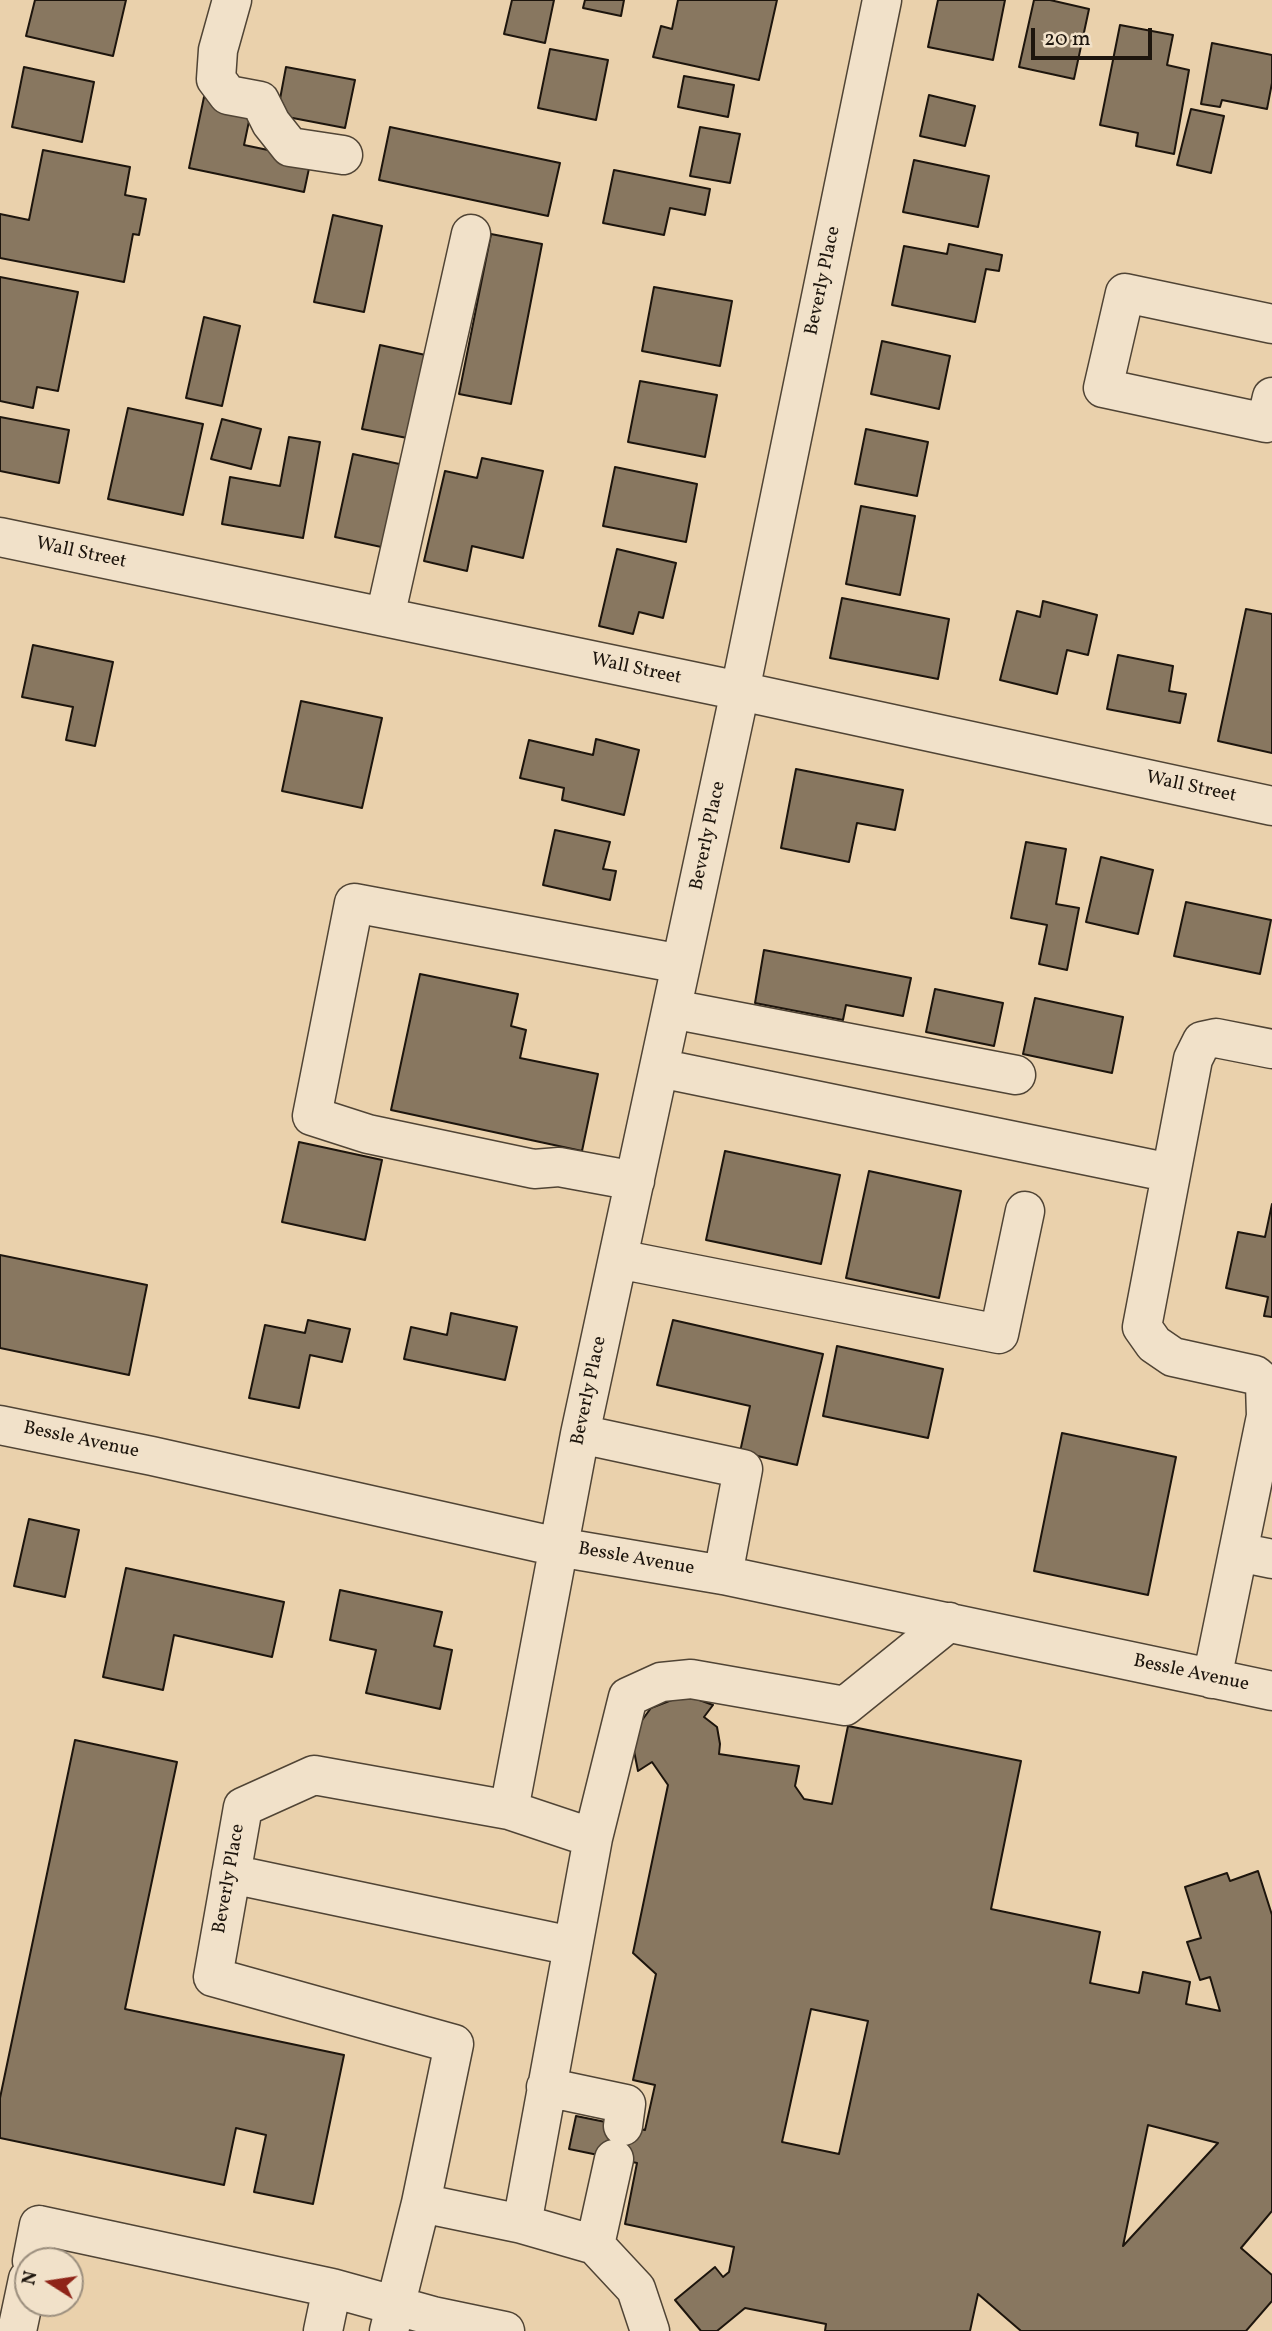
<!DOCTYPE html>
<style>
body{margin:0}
#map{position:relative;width:1272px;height:2331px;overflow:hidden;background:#ead1ac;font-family:Vollkorn,serif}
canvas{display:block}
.north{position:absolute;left:14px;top:2247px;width:70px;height:70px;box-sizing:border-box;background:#f1e1c9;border:2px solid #9c8f7e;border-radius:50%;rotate:282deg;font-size:19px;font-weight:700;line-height:28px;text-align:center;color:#1d150d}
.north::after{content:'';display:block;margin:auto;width:24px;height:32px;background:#8f2418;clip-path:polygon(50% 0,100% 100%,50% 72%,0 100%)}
.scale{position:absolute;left:1031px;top:28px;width:121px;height:32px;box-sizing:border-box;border:4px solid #1d150d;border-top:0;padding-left:9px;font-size:21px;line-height:24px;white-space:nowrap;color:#1d150d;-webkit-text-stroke:5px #f1e1c9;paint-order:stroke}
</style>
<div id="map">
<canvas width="1272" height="2331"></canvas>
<div class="north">N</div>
<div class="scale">20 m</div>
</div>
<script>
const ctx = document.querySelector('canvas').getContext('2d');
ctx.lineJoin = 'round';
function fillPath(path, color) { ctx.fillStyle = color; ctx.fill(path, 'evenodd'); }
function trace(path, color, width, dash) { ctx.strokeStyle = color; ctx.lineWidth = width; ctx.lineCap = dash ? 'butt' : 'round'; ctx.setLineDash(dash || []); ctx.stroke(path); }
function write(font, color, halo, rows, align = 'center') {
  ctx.font = font + ' Vollkorn,serif'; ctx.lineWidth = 5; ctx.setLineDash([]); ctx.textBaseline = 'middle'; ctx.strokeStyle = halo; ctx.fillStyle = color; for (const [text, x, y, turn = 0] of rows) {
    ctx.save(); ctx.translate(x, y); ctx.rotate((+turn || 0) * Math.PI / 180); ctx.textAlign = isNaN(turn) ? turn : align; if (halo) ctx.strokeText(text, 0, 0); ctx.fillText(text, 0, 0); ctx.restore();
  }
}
const building = new Path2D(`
 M 35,0 L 126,0 L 113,56 L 26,36 Z
 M 512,0 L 554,0 L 545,43 L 504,34 Z
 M 585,0 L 624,0 L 621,16 L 583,8 Z
 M 678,0 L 777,0 L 759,80 L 653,57 L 661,26 L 672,29 Z
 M 938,0 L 1005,0 L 993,60 L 928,47 Z
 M 1034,0 L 1050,0 L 1089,9 L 1074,79 L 1019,67 Z
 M 1120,25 L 1173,35 L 1167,65 L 1189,70 L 1174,154 L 1136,146 L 1138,133 L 1100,125 Z
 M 1212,43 L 1272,55 L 1272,83 L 1267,109 L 1222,100 L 1220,107 L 1201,104 Z
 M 550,49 L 608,60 L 596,120 L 538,108 Z
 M 24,67 L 94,82 L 82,142 L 12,127 Z
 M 286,67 L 355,80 L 345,128 L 277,115 Z
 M 684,76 L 734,85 L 728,117 L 678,107 Z
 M 929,95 L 975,106 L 965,146 L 920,136 Z
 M 204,97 L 252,107 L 244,145 L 311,159 L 304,192 L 189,168 Z
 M 1191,109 L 1224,116 L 1211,173 L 1177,165 Z
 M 390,127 L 560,163 L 548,216 L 379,180 Z
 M 700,127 L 740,134 L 730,183 L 690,176 Z
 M 43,150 L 130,167 L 125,195 L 146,199 L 139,235 L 133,234 L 124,282 L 0,258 L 0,214 L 29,220 Z
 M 914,160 L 989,176 L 978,227 L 903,212 Z
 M 614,170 L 710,189 L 705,215 L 670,208 L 664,235 L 603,223 Z
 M 333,215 L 382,226 L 364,312 L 314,302 Z
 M 491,234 L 542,244 L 511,404 L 459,394 Z
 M 949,244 L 1002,255 L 999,271 L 986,269 L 975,322 L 892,305 L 904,246 L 947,254 Z
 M 0,277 L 78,292 L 58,391 L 37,387 L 33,408 L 0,401 Z
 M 654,287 L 732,301 L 720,366 L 642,351 Z
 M 204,317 L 240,326 L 222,406 L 186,398 Z
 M 882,341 L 950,356 L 939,409 L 871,394 Z
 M 380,345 L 430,356 L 412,439 L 362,429 Z
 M 640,381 L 717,395 L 705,457 L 628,442 Z
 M 128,408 L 203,424 L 183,515 L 108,499 Z
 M 0,417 L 69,430 L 59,483 L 0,471 Z
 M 222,419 L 261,429 L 251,469 L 211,459 Z
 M 866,429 L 928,442 L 917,496 L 855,484 Z
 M 289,437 L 320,442 L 303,538 L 222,524 L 230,477 L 280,486 Z
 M 353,454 L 404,465 L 386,548 L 335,537 Z
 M 482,458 L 543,471 L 523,558 L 472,546 L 467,571 L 424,561 L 445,471 L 477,478 Z
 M 615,467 L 697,484 L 686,542 L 603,526 Z
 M 861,506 L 915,516 L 900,595 L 846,584 Z
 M 617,549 L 676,563 L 663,618 L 639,612 L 633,634 L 599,626 Z
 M 842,598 L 949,619 L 938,679 L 830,658 Z
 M 1043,601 L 1097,615 L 1088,655 L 1067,650 L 1057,694 L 1000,680 L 1017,611 L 1040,617 Z
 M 1246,609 L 1272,614 L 1272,753 L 1218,741 Z
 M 33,645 L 113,662 L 95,746 L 66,740 L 73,707 L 22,697 Z
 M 1118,655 L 1173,666 L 1169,691 L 1186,694 L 1180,723 L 1107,709 Z
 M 301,701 L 382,718 L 362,808 L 282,791 Z
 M 596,739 L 639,750 L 624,815 L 562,800 L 564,788 L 520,778 L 529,740 L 593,755 Z
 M 796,769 L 903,790 L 895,830 L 857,823 L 849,862 L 781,848 Z
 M 555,830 L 610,842 L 603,869 L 616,871 L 610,900 L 543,885 Z
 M 1026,842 L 1066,849 L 1056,904 L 1079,908 L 1067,970 L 1039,964 L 1047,925 L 1011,918 Z
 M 1101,857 L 1153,870 L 1138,934 L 1086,922 Z
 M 1186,902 L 1271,920 L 1260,974 L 1174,956 Z
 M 764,950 L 911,978 L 903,1016 L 846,1005 L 843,1020 L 755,1003 Z
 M 420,974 L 518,994 L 511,1026 L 526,1030 L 520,1058 L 598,1074 L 582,1151 L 391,1110 Z
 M 935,989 L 1003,1003 L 994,1046 L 926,1032 Z
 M 1035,998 L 1123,1017 L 1112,1073 L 1023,1054 Z
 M 299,1142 L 382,1160 L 365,1240 L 282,1222 Z
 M 725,1151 L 840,1175 L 821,1264 L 706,1240 Z
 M 869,1171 L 961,1191 L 939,1298 L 846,1278 Z
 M 1272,1204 L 1272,1317 L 1264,1316 L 1268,1297 L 1226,1288 L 1238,1232 L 1265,1237 Z
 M 0,1255 L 147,1285 L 129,1375 L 0,1348 Z
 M 451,1313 L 517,1327 L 505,1380 L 404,1359 L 411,1327 L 447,1335 Z
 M 308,1320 L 350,1329 L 342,1362 L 310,1355 L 299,1408 L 249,1398 L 265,1325 L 305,1333 Z
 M 673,1320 L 823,1354 L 797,1465 L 740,1452 L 750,1406 L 657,1385 Z
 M 837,1346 L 943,1369 L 928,1438 L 823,1416 Z
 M 1062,1433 L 1176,1457 L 1148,1595 L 1034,1571 Z
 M 29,1519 L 79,1530 L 65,1597 L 14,1586 Z
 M 126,1568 L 284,1602 L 272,1657 L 174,1635 L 163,1690 L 103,1677 Z
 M 340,1590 L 442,1612 L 434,1646 L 452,1650 L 440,1709 L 366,1693 L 376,1650 L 330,1640 Z
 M 677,1698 L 694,1698 L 713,1705 L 704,1717 L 717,1727 L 720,1744 L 719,1754 L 799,1766 L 795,1786 L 804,1799 L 832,1804 L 848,1726 L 1021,1761 L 991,1909 L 1100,1932 L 1090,1983 L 1139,1993 L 1143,1972 L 1190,1982 L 1186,2004 L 1220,2011 L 1210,1977 L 1200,1980 L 1187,1942 L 1201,1938 L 1185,1887 L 1227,1873 L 1230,1881 L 1258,1871 L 1272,1915 L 1272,2211 L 1241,2248 L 1272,2275 L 1272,2301 L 1246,2331 L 1021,2331 L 978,2294 L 970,2331 L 825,2331 L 826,2324 L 745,2308 L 717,2331 L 701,2331 L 675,2300 L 715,2267 L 723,2277 L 729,2272 L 734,2247 L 625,2224 L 637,2163 L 569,2149 L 576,2116 L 645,2130 L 655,2085 L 633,2080 L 656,1974 L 633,1953 L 668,1785 L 652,1762 L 638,1771 L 633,1746 L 637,1727 L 651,1708 ZM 811,2009 L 868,2021 L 839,2154 L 782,2142 ZM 1148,2125 L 1218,2143 L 1123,2246 Z
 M 75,1740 L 177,1762 L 125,2009 L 344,2055 L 313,2204 L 254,2192 L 266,2135 L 236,2128 L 224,2185 L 0,2138 L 0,2098 Z`);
fillPath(building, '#887760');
trace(building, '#1d150d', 2);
const minor = new Path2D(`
 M 232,0 L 218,50 L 216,79 L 228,95 L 260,101 L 271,123 L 290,147 L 343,155
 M 1272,324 L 1125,293 L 1103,388 L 1266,423 L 1272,397
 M 0,537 L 740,691 L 1272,806
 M 385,617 L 471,234
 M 672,1009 L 1016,1075
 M 659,1068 L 1171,1173
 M 635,1181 L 559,1167 L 534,1169 L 368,1134 L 312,1116 L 354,903 L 681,964
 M 618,1259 L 999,1334 L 1025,1211
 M 1266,1416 L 1265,1384 L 1255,1375 L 1173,1357 L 1154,1344 L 1142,1327 L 1193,1059 L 1202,1041 L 1216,1038 L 1272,1049
 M 0,1425 L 152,1456 L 558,1547 L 723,1575 L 1272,1691
 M 580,1434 L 743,1469 L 723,1575
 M 1238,1552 L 1272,1559
 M 1212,1679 L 1266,1416 L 1272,1417
 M 509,1810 L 593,1838 L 522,2224 L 595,2245 L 636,2289 L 650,2331
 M 593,1838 L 628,1697 L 661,1682 L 691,1679 L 845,1706 L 949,1622
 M 231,1874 L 572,1946
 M 546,2087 L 626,2104 L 623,2126
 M 421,2203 L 522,2224
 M 595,2245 L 614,2159
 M 32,2261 L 39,2225 L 332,2288 L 433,2316 L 505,2331
 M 17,2331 L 28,2279
 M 323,2331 L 332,2288
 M 389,2331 L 421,2203 L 454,2044 L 213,1977 L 243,1807 L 314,1775 L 509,1810 L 580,1434 L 740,691 L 882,0`);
trace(minor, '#504435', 41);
trace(minor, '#f1e1c9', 38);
write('19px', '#1d150d', '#f1e1c9', [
 ["Beverly Place",824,281,-78],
 ["Wall Street",81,554,12],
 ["Wall Street",636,670,12],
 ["Wall Street",1191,788,12],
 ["Beverly Place",709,836,-78],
 ["Beverly Place",590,1391,-78],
 ["Bessle Avenue",81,1441,12],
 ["Bessle Avenue",636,1560,10],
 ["Bessle Avenue",1191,1674,12],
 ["Beverly Place",230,1879,-80]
]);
</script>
